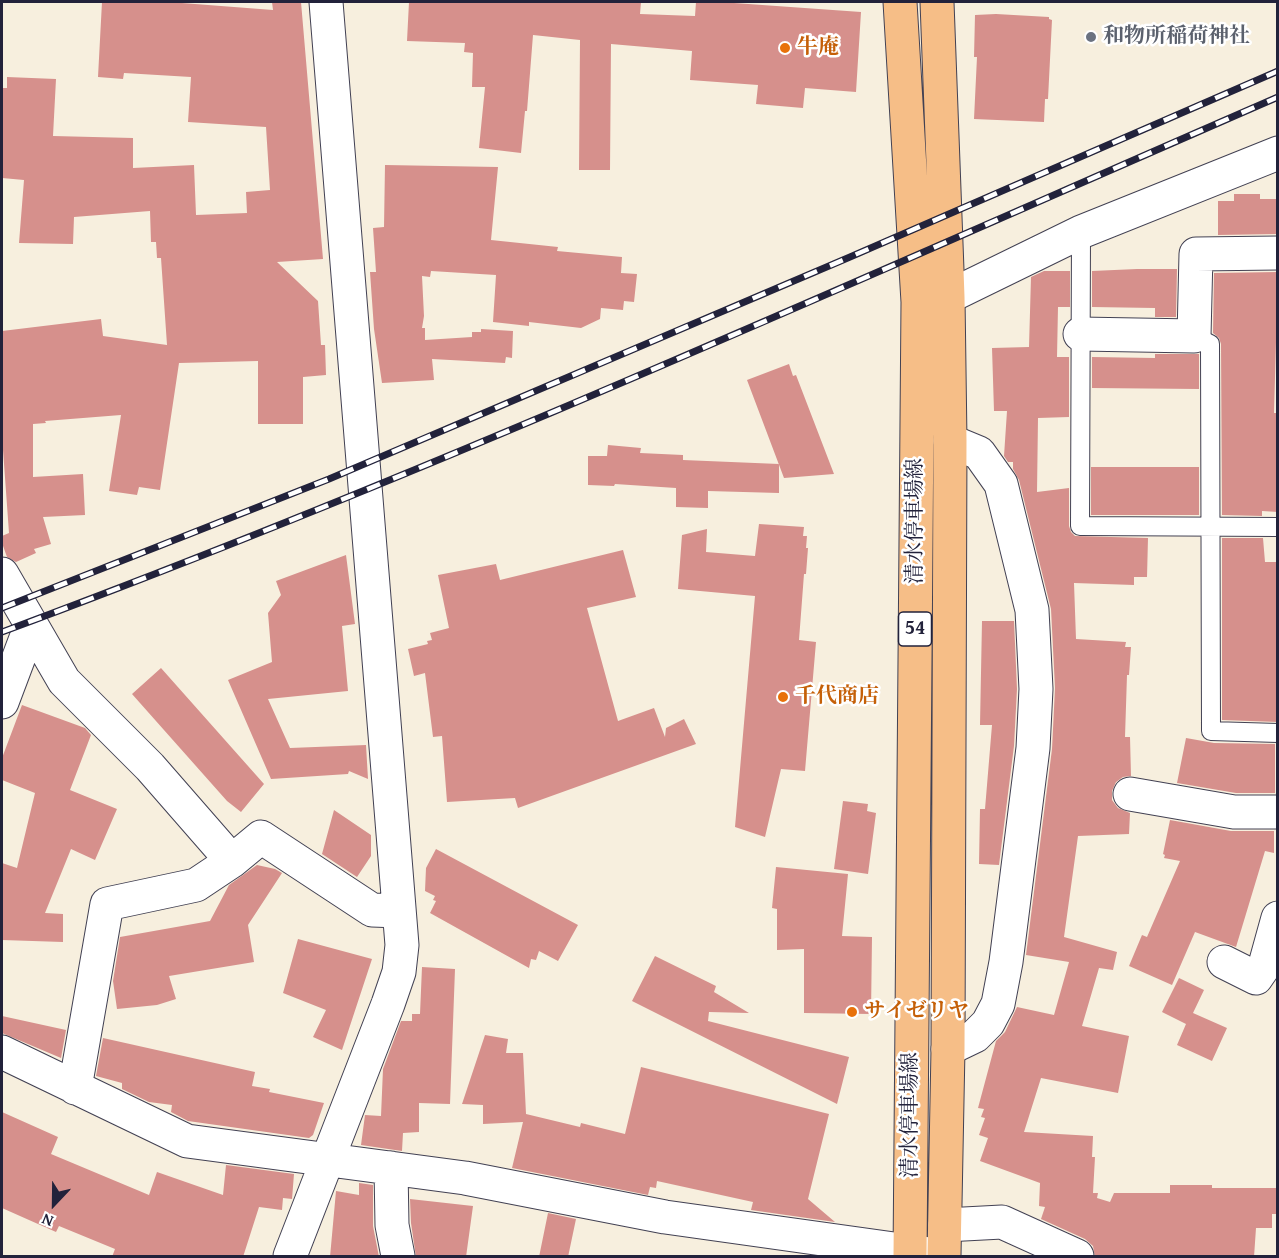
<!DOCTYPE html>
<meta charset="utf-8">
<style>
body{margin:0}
#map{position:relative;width:1279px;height:1258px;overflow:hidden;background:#f7efde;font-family:"Gentium Book Plus",serif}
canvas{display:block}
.frame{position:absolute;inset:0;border:3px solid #22223b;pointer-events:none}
.north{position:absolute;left:24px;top:1174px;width:60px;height:60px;-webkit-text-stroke:4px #fff;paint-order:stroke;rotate:202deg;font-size:16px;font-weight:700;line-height:24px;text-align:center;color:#22223b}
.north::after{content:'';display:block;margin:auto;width:21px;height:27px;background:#22223b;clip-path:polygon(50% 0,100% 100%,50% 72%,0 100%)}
</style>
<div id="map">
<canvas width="1279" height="1258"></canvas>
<div class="frame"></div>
<div class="north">N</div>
</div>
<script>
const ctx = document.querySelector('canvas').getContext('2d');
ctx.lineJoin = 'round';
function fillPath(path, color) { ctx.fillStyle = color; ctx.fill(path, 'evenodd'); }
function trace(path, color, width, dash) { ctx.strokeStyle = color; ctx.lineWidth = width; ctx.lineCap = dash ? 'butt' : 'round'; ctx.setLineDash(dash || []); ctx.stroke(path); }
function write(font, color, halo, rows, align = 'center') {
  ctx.font = font + ' "Gentium Book Plus","Noto Serif JP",serif'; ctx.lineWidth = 5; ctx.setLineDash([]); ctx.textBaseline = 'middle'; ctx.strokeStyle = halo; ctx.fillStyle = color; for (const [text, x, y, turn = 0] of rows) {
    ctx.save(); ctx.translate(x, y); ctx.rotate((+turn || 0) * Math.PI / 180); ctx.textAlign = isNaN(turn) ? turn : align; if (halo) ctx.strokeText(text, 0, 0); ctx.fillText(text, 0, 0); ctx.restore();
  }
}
fillPath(new Path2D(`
 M 102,2 L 169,2 L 273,10 L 272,2 L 301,2 L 323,259 L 277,262 L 318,301 L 321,345 L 325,345 L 326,375 L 303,377 L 303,424 L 258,424 L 258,361 L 179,363 L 160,490 L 139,487 L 137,495 L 109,491 L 121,415 L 45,421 L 46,423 L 33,424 L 33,477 L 83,474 L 85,515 L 43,517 L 51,544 L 34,549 L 36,553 L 16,562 L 7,557 L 2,543 L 2,536 L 9,533 L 2,436 L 2,331 L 101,319 L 103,336 L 167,345 L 161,258 L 157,258 L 156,242 L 151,242 L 150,211 L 74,217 L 73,244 L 19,243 L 24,180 L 2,178 L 2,88 L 7,88 L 7,77 L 56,79 L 53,136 L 133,138 L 133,168 L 194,165 L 196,215 L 247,213 L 246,192 L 270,190 L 266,127 L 188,122 L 191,77 L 124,73 L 123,79 L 98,77 Z
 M 409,2 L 641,2 L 640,14 L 695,16 L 696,2 L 720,2 L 861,12 L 856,92 L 805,88 L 803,108 L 756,104 L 758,85 L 690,80 L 692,51 L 611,44 L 610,170 L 579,170 L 580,40 L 533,35 L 527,111 L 525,111 L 521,153 L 479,148 L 485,87 L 472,87 L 473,53 L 464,52 L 465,43 L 407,41 Z
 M 996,14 L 1049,17 L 1049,19 L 1052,20 L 1048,99 L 1045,99 L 1044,122 L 974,119 L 977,57 L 974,57 L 975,15 Z
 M 385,165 L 498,167 L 491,240 L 558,247 L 557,251 L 622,257 L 621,273 L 637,274 L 634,302 L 624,301 L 623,310 L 601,308 L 600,319 L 581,328 L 529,322 L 529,326 L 493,322 L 496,275 L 431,271 L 430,277 L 422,276 L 424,316 L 422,328 L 425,328 L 425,340 L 472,337 L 472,332 L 481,332 L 481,329 L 513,331 L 512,358 L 506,357 L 505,363 L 432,359 L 434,380 L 382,383 L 374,329 L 370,272 L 376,272 L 373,228 L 384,227 Z
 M 1234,194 L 1260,194 L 1260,199 L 1278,199 L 1278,234 L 1218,235 L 1218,201 L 1234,201 Z
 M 1137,269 L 1177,269 L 1176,317 L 1155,317 L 1155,308 L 1092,307 L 1092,271 Z
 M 1044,271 L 1070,271 L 1070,307 L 1058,307 L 1057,357 L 1069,357 L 1069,417 L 1038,418 L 1037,492 L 1069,488 L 1069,526 L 1071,532 L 1075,536 L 1148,538 L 1147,577 L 1134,577 L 1134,585 L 1074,583 L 1076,639 L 1126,642 L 1125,647 L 1131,647 L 1129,675 L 1127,675 L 1125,737 L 1130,737 L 1131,776 L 1123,777 L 1116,782 L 1112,791 L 1112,800 L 1118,808 L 1130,813 L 1129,834 L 1078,836 L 1064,937 L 1117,952 L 1113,970 L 1099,968 L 1082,1026 L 1129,1036 L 1118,1093 L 1041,1078 L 1024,1132 L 1093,1136 L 1092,1157 L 1095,1157 L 1093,1193 L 1098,1193 L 1097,1198 L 1110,1202 L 1114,1193 L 1170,1193 L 1170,1185 L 1212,1185 L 1212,1188 L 1278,1188 L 1278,1214 L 1272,1214 L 1272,1228 L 1256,1228 L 1254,1257 L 1095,1257 L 1093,1246 L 1085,1239 L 1041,1219 L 1045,1207 L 1039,1206 L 1040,1183 L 980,1161 L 988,1138 L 979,1135 L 985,1118 L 981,1117 L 984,1109 L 978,1108 L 996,1041 L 1005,1032 L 1017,1007 L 1054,1015 L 1069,962 L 1026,955 L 1052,749 L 1055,688 L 1051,609 L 1019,480 L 1013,469 L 1013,462 L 1008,462 L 1004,456 L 1007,411 L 994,411 L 992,348 L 1029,347 L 1031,277 Z
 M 1278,272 L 1274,413 L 1278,413 L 1278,512 L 1262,511 L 1262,516 L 1222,515 L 1221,344 L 1219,338 L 1213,333 L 1214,273 Z
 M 1155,354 L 1199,354 L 1199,389 L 1092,388 L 1092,357 L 1155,358 Z
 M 789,364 L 793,376 L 796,375 L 834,474 L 784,478 L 747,380 Z
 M 608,445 L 641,448 L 640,453 L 683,455 L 683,460 L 779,464 L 779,493 L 708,491 L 708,508 L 676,507 L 676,488 L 615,484 L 614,486 L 588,485 L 588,456 L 607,456 Z
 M 1091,467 L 1199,467 L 1199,515 L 1091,515 Z
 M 759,524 L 804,527 L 803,536 L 807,536 L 806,548 L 808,548 L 806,574 L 804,574 L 799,640 L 816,642 L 805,771 L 781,769 L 765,837 L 735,827 L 755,596 L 678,589 L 682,535 L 707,529 L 706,552 L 755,556 Z
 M 1222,538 L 1263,538 L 1265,562 L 1278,562 L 1278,722 L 1222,720 Z
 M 623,550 L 636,597 L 587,608 L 618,721 L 654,708 L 665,737 L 666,728 L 684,719 L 696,744 L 518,808 L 515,798 L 447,802 L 442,736 L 433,737 L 425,673 L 414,676 L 408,649 L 428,644 L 427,641 L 432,640 L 430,633 L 449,628 L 438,575 L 496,564 L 500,580 Z
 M 346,555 L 355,624 L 342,626 L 348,691 L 268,699 L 290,748 L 366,745 L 368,779 L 349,771 L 348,774 L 271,779 L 228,680 L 272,662 L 268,613 L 281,595 L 276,581 Z
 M 982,621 L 1014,621 L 1017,689 L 1014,746 L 999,865 L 979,864 L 980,809 L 985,809 L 992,725 L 980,725 Z
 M 161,668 L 264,784 L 241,812 L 227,801 L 132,694 Z
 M 22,705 L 85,728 L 91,735 L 70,790 L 117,809 L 95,860 L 71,849 L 45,913 L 63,914 L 63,942 L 2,940 L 2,863 L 17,868 L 35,793 L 2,780 L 2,758 Z
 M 1186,738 L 1214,743 L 1275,744 L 1275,793 L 1236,793 L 1177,783 Z
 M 843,801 L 868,804 L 867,811 L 876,813 L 868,874 L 834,869 Z
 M 334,810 L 371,835 L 371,856 L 357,877 L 322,854 Z
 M 1170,820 L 1231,831 L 1274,831 L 1274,853 L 1265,851 L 1236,947 L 1195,932 L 1172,985 L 1129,966 L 1142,935 L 1147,937 L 1180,861 L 1164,858 L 1165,855 L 1163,854 Z
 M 436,849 L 578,925 L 558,961 L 539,951 L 536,960 L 531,959 L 529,968 L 430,913 L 436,901 L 433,900 L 435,896 L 425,891 L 426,868 Z
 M 257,865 L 275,869 L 282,873 L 248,925 L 254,962 L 169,976 L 176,999 L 157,1005 L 117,1009 L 113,981 L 120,937 L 210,921 L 229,885 Z
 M 776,867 L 848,874 L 842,936 L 872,937 L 871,1014 L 804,1013 L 804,949 L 777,950 L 777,909 L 772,908 Z
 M 298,939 L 372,959 L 342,1050 L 313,1037 L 326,1010 L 283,993 Z
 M 655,956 L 716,986 L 714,992 L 749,1013 L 709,1012 L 708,1021 L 849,1057 L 837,1104 L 632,1001 Z
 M 422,967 L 455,969 L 450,1104 L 419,1103 L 419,1132 L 403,1133 L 402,1151 L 361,1145 L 365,1115 L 381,1116 L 383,1069 L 401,1021 L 412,1021 L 412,1014 L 420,1014 Z
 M 1179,978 L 1204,990 L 1193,1013 L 1227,1028 L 1212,1061 L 1177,1045 L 1186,1024 L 1162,1012 Z
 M 2,1016 L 66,1030 L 61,1058 L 2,1033 Z
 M 485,1035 L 508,1039 L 506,1053 L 523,1053 L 526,1114 L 580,1127 L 581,1123 L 625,1134 L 641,1067 L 829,1114 L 808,1199 L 835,1222 L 751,1210 L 753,1202 L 657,1181 L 656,1188 L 650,1187 L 648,1195 L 512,1168 L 523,1122 L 483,1124 L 483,1105 L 462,1104 Z
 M 103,1038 L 255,1072 L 252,1086 L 270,1089 L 269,1092 L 324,1103 L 313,1135 L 309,1138 L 188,1121 L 171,1112 L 172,1105 L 149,1102 L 122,1089 L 122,1083 L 96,1076 Z
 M 2,1112 L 58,1137 L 51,1154 L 149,1195 L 157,1172 L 223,1195 L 226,1165 L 294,1174 L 292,1199 L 283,1198 L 282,1210 L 259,1207 L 243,1257 L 112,1257 L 115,1249 L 59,1226 L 56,1232 L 2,1208 Z
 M 359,1183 L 373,1185 L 373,1226 L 379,1257 L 330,1257 L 336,1191 L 359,1195 Z
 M 410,1199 L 473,1206 L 466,1257 L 416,1257 L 411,1223 Z
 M 548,1213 L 576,1219 L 568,1257 L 539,1257 Z`), '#d6908c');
const service = new Path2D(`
 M 1081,232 L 1080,526 L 1278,527
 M 1194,336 L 1210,344 L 1211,731 L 1278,733`);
const minor = new Path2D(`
 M 948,297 L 1081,232 L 1278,153
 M 1080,334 L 1194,336 L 1196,254 L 1278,253
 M 2,574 L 64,681 L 150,767 L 232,861
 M 2,702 L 31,625
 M 1130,794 L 1234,812 L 1278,812
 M 1224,962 L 1256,978 L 1265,965 L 1278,918
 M 948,1049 L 975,1036 L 988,1023 L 998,1004 L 1006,962 L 1033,748 L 1036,689 L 1032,610 L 1001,484 L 979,453 L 950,441
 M 2,1052 L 187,1141 L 465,1178 L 665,1217 L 937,1255
 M 75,1088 L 107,904 L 196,885 L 232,861 L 261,837 L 372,910 L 399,911
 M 391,1168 L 392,1225 L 398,1256
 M 945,1225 L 1002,1222 L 1077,1256
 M 290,1256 L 388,1004 L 399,972 L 402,945 L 326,2`);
const primary = new Path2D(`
 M 900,2 L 918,302 L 910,1256
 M 937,2 L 948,297 L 950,441 L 948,1049 L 944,1256`);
trace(service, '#424153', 20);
trace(minor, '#424153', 35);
trace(primary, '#424153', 35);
trace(service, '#fff', 18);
trace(minor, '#fff', 33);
trace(primary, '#f6be87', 33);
const rail = new Path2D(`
 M 2,608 L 329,479 L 850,257 L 1278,71
 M 2,632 C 434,472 855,281 1278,97`);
trace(rail, '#22223b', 7);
trace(rail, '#fff', 4.5, [14]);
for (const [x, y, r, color] of [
 [1091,37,6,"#6b7280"],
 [785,48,6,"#e8710a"],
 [783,697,6,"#e8710a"],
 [852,1012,6,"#e8710a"]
]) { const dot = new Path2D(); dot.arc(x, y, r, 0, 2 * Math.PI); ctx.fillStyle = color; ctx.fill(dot); trace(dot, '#fff', 2); }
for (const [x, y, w] of [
 [915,629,33]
]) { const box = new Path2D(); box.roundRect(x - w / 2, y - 17, w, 34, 4.5); ctx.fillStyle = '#fff'; ctx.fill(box); trace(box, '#22223b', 1.5); }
write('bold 20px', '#22223b', null, [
 ["54",915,629]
]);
write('bold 21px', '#5b616d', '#fff', [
 ["和物所稲荷神社",1103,37]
], 'left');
write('bold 21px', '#c56008', '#fff', [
 ["牛庵",797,48],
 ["千代商店",795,697],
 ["サイゼリヤ",864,1012]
], 'left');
write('21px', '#22223b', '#fff', [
 ["清水停車場線",916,521,-90],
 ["清水停車場線",911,1115,-90]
]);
</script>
